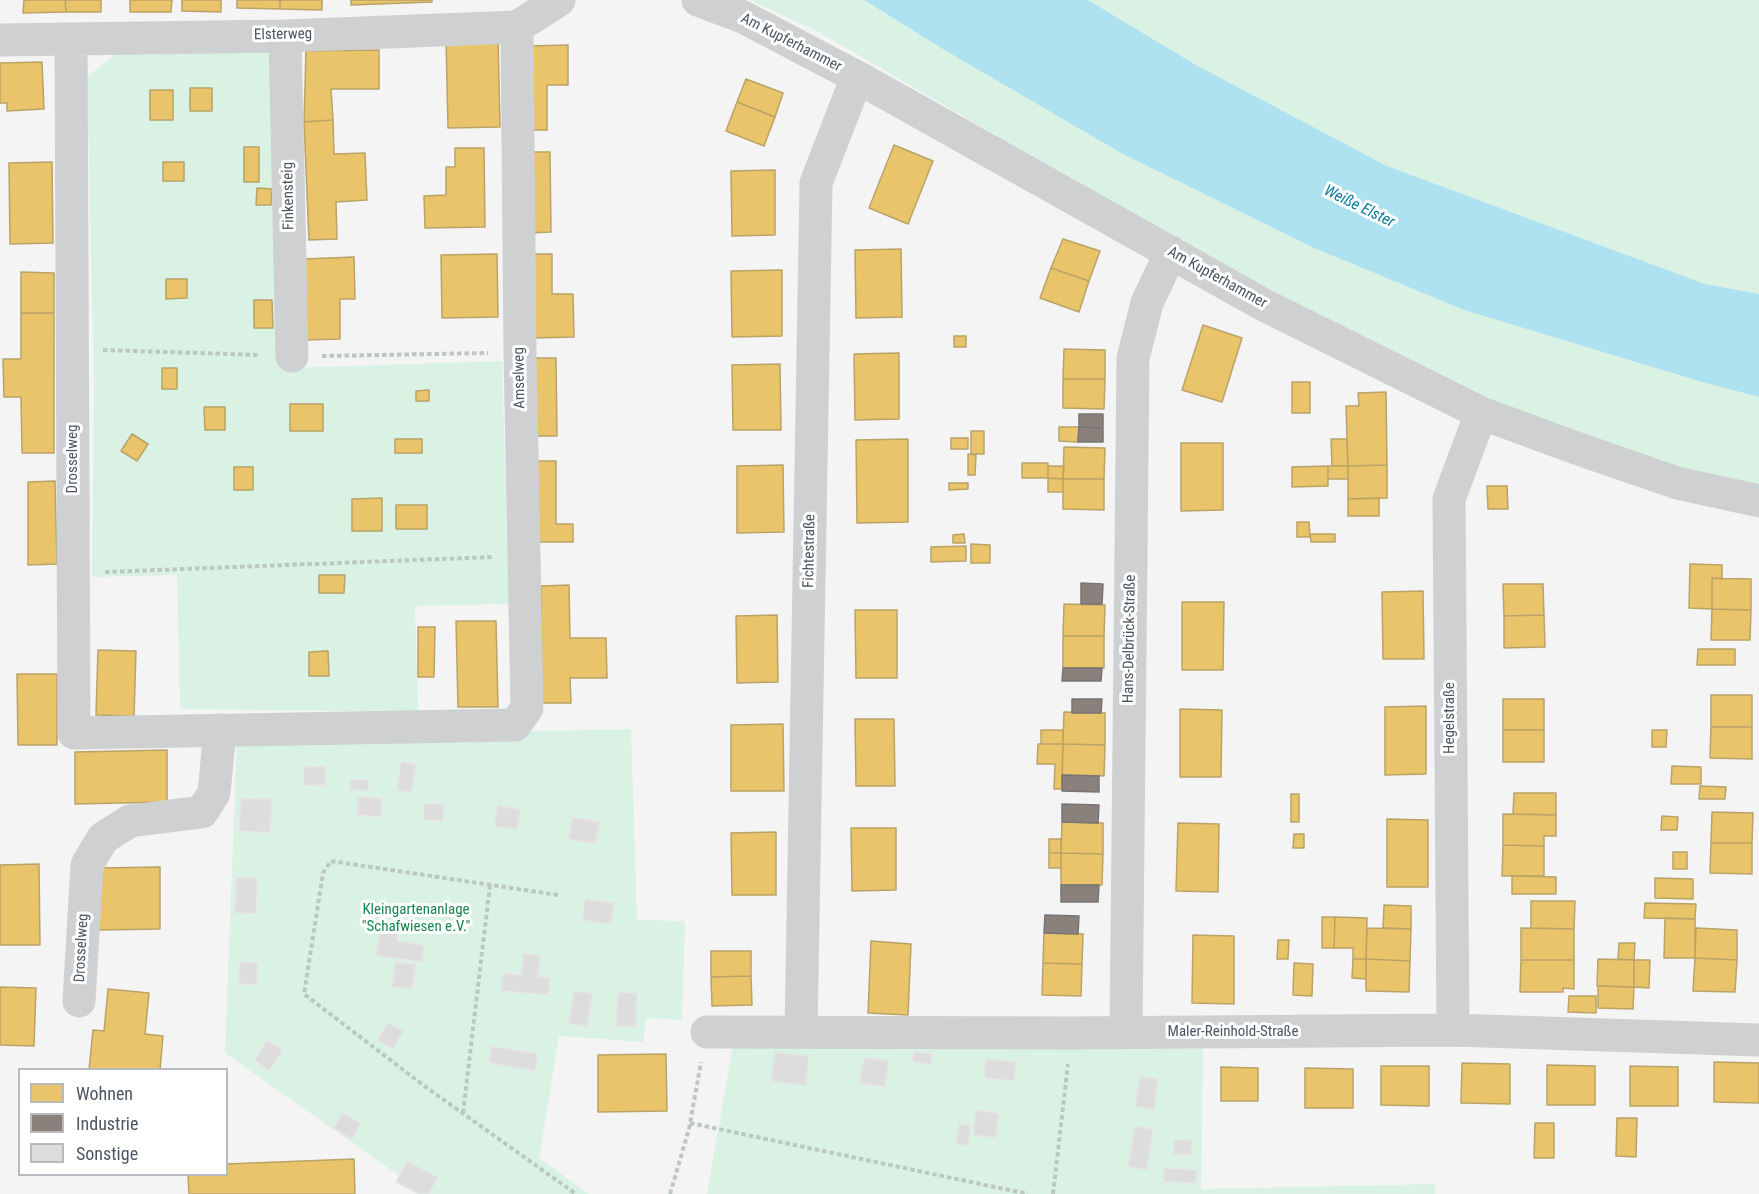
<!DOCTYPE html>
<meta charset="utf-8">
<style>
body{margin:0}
#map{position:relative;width:1759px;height:1194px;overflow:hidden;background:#f4f4f4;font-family:"Roboto Condensed",sans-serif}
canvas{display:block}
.legend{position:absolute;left:18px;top:1068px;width:210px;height:108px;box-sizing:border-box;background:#fff;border:2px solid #b7bbc0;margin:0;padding:8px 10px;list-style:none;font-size:18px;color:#4a5661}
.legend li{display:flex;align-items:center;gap:12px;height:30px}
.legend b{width:30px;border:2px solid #b7bbc0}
</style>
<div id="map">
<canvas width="1759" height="1194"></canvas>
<ul class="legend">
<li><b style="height:16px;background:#e9c46a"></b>Wohnen</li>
<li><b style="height:16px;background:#8a817c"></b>Industrie</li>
<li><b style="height:16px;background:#ddddde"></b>Sonstige</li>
</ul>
</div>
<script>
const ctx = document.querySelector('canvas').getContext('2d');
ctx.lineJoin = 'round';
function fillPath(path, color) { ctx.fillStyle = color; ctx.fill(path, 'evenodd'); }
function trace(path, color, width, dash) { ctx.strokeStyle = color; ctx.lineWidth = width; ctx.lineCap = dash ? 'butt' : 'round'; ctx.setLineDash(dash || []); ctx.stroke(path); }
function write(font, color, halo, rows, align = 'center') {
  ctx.font = font + ' "Roboto Condensed",sans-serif'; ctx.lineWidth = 6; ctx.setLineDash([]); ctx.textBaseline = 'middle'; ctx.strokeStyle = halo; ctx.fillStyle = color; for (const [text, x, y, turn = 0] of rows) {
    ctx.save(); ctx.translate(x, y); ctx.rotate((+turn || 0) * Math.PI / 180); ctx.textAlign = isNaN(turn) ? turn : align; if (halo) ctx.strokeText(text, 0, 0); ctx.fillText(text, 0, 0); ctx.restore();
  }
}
fillPath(new Path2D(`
 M 750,0 L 864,0 L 941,48 L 1121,153 L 1314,248 L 1464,310 L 1702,382 L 1759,397 L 1759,488 L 1660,464 L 1443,381 L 1308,310 L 1096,194 L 817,31 Z
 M 1088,0 L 1759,0 L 1759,294 L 1705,284 L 1387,166 L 1196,65 Z
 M 273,48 L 285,368 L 502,361 L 509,604 L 415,606 L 418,712 L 180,709 L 177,575 L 92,577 L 94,382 L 87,77 L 120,50 Z
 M 631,729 L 637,920 L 685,921 L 682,1020 L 646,1018 L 643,1042 L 559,1036 L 539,1158 L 589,1194 L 425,1194 L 225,1053 L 237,738 Z
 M 733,1045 L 1203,1049 L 1201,1189 L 1435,1184 L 1435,1194 L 707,1194 Z`), '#d9f2e3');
fillPath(new Path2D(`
 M 864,0 L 1088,0 L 1196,65 L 1387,166 L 1705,284 L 1759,294 L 1759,397 L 1702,382 L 1464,310 L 1314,248 L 1121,153 L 941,48 Z`), '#aee2f0');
const homes = new Path2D(`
 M 24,0 L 65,0 L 66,12 L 23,13 Z
 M 65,0 L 101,0 L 101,12 L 66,12 Z
 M 130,0 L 172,0 L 171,12 L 130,12 Z
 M 182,0 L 221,0 L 221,12 L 182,11 Z
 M 237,0 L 280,0 L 280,9 L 237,8 Z
 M 280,0 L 322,0 L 322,10 L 280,9 Z
 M 351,0 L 432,0 L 432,2 L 351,5 Z
 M 498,37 L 500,127 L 448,128 L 446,38 Z
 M 568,45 L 568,85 L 547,85 L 547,130 L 528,130 L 527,46 Z
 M 379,50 L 379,89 L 331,89 L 333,120 L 304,122 L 306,51 Z
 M 42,62 L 44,109 L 7,111 L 7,103 L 0,103 L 0,63 Z
 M 746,79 L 783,93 L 775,117 L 737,102 Z
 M 190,88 L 212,88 L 212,111 L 190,111 Z
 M 150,90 L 173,90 L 173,120 L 150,120 Z
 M 737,102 L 775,117 L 764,146 L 726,131 Z
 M 333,120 L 334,154 L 365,153 L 367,200 L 336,202 L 337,239 L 309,240 L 304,122 Z
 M 894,145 L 933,161 L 908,224 L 869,208 Z
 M 244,147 L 259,147 L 259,182 L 244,182 Z
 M 455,148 L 484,148 L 485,227 L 425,228 L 424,196 L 446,195 L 446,167 L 455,167 Z
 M 527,152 L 550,152 L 551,232 L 528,233 Z
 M 52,162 L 53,243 L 10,244 L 9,163 Z
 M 163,162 L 184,162 L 184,181 L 163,181 Z
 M 775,170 L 775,235 L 732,236 L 731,171 Z
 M 257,188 L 272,189 L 271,205 L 256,205 Z
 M 1063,239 L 1100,251 L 1089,281 L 1051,268 Z
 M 901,249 L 902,317 L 856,318 L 855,250 Z
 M 497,254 L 498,317 L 442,318 L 441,255 Z
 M 531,254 L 552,254 L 552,294 L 573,294 L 574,337 L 533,338 Z
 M 354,257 L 355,299 L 340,299 L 340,339 L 305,340 L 303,259 Z
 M 1051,268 L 1089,281 L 1079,312 L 1040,298 Z
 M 782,270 L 782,336 L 732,337 L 731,271 Z
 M 21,272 L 54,273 L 54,313 L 21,313 Z
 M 166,279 L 187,279 L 187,298 L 166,299 Z
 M 254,300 L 272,300 L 273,328 L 254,328 Z
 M 21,313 L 54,313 L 54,453 L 22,453 L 21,397 L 4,397 L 3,359 L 21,359 Z
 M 1203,325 L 1242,338 L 1222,402 L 1182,390 Z
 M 954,336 L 966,336 L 966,347 L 954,347 Z
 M 1064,349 L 1105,350 L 1105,379 L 1063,379 Z
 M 899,353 L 899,419 L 855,420 L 854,354 Z
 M 532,358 L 556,358 L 557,436 L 532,436 Z
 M 780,364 L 781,430 L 733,430 L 732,365 Z
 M 162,368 L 177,368 L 177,389 L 162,389 Z
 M 1063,379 L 1105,379 L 1104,409 L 1063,408 Z
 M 1292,382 L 1310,382 L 1310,413 L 1292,413 Z
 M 429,390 L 429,401 L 416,401 L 416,391 Z
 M 1386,392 L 1387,465 L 1348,466 L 1346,406 L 1359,406 L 1358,393 Z
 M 290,404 L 323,404 L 323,431 L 290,431 Z
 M 204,407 L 225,407 L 225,430 L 205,430 Z
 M 1059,427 L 1079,427 L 1078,442 L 1059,441 Z
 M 971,431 L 984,431 L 984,454 L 971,454 Z
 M 132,434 L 148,444 L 137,461 L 121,451 Z
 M 951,438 L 968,438 L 968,449 L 951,449 Z
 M 395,439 L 422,439 L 422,453 L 395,453 Z
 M 908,439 L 908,522 L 857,523 L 856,440 Z
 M 1331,439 L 1347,439 L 1348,466 L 1332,466 Z
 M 1181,443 L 1223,443 L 1223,510 L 1181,511 Z
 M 1064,447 L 1105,448 L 1104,479 L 1063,479 Z
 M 968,454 L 976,455 L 975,475 L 968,475 Z
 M 534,461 L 556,461 L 556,524 L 573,524 L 573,542 L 535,542 Z
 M 1022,463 L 1048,463 L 1048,478 L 1022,478 Z
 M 783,465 L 784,532 L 737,533 L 737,466 Z
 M 1387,465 L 1387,498 L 1348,499 L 1348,466 Z
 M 1048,466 L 1064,466 L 1063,479 L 1048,478 Z
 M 1328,466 L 1348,466 L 1348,479 L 1328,479 Z
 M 1328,466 L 1328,486 L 1292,487 L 1292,467 Z
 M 234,467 L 253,467 L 253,490 L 234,490 Z
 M 1048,478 L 1063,479 L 1063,492 L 1048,492 Z
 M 1063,479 L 1104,479 L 1104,510 L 1063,509 Z
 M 55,481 L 57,564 L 28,565 L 28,482 Z
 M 949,483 L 968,483 L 968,489 L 949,490 Z
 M 1487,486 L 1507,486 L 1508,509 L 1488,509 Z
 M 382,498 L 382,531 L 352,531 L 352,499 Z
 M 1379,498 L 1379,516 L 1348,516 L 1348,499 Z
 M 396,505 L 427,505 L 427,529 L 396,529 Z
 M 1297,522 L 1309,522 L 1310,537 L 1297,537 Z
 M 964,534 L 965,543 L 953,543 L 953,535 Z
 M 1310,534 L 1335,534 L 1335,542 L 1311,542 Z
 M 971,544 L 990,545 L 990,563 L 971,563 Z
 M 966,546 L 966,561 L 931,562 L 931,547 Z
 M 1690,564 L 1722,565 L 1722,579 L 1712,578 L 1712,609 L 1689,608 Z
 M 319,575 L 345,575 L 344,593 L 319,593 Z
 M 1712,578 L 1751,579 L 1751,610 L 1712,609 Z
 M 1503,584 L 1543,584 L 1544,615 L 1504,616 Z
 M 569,585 L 570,638 L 606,638 L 607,678 L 570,678 L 571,703 L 542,703 L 541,586 Z
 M 1423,591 L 1424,659 L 1383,659 L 1382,592 Z
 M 1182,602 L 1224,602 L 1223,670 L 1182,670 Z
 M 1064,604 L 1105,605 L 1104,636 L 1063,636 Z
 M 1712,609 L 1751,610 L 1750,640 L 1711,640 Z
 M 855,610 L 897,610 L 897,678 L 856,678 Z
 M 777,615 L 778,682 L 737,683 L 736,616 Z
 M 1544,615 L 1545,647 L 1504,648 L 1504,616 Z
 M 456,621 L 496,621 L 498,707 L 458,707 Z
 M 418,627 L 435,627 L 434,677 L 418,677 Z
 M 1063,636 L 1104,636 L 1104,668 L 1063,668 Z
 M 1698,649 L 1735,649 L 1735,665 L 1697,665 Z
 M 98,650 L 136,651 L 134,716 L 96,715 Z
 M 328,651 L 329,676 L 309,676 L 309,652 Z
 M 17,674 L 57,674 L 57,745 L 18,745 Z
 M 1711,695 L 1752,695 L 1752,727 L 1711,727 Z
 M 1503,699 L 1544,699 L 1544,730 L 1503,730 Z
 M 1426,706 L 1426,774 L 1385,775 L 1385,707 Z
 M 1180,709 L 1222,710 L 1221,777 L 1180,777 Z
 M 1064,712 L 1105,713 L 1105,745 L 1063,744 Z
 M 855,719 L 894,719 L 895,786 L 856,786 Z
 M 783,724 L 784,791 L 731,791 L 731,725 Z
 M 1711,727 L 1752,727 L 1752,759 L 1710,758 Z
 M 1041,730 L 1063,730 L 1063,744 L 1041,744 Z
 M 1503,730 L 1544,730 L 1544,762 L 1503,762 Z
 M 1652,730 L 1667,730 L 1666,747 L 1652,747 Z
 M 1038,744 L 1063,744 L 1062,789 L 1054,789 L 1055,764 L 1037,764 Z
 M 1063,744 L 1105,745 L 1104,776 L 1062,775 Z
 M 167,750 L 167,802 L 75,804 L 75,752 Z
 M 1672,766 L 1701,767 L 1701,784 L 1671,784 Z
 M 1700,786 L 1726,787 L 1725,799 L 1699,799 Z
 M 1514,793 L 1556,793 L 1556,815 L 1513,814 Z
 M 1291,794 L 1299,794 L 1299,822 L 1291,822 Z
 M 1712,812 L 1753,813 L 1752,843 L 1711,843 Z
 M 1503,814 L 1556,815 L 1556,836 L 1544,836 L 1544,846 L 1503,845 Z
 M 1662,816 L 1678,817 L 1677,830 L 1661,830 Z
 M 1387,819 L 1428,820 L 1428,887 L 1387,887 Z
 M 1062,822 L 1103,823 L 1103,854 L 1061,853 Z
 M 1178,823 L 1219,824 L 1218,892 L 1176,891 Z
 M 851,828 L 896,828 L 896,890 L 852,891 Z
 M 776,832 L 776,895 L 732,895 L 731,833 Z
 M 1294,834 L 1304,834 L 1304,848 L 1293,848 Z
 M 1049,839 L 1061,839 L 1061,853 L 1049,853 Z
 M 1711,843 L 1752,843 L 1752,874 L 1710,873 Z
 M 1503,845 L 1544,846 L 1544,876 L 1502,876 Z
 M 1673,852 L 1687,852 L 1687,869 L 1673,869 Z
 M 1049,853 L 1061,853 L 1061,868 L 1049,868 Z
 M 1061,853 L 1103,854 L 1102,885 L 1061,885 Z
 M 39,864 L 40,945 L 0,945 L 0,865 Z
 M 160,867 L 160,929 L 99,930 L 98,868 Z
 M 1512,876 L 1556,877 L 1556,894 L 1512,894 Z
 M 1655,878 L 1693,879 L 1693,899 L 1655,898 Z
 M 1531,901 L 1575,901 L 1574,929 L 1531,928 Z
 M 1645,903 L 1696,904 L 1695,919 L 1644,918 Z
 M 1384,905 L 1411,906 L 1411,929 L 1383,928 Z
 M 1322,917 L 1335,917 L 1334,948 L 1322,948 Z
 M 1335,917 L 1367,918 L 1366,959 L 1353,959 L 1353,948 L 1334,948 Z
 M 1665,918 L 1695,919 L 1695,958 L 1664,958 Z
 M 1367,928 L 1411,929 L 1410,961 L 1366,959 Z
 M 1521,928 L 1574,929 L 1574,960 L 1521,960 Z
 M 1696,928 L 1737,930 L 1737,960 L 1695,958 Z
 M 1044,933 L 1083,934 L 1082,964 L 1043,963 Z
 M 1193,935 L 1234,936 L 1234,1004 L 1192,1003 Z
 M 1278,940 L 1289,940 L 1288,959 L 1277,959 Z
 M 871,941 L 911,944 L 908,1015 L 868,1013 Z
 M 1619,943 L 1635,943 L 1634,960 L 1618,959 Z
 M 711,951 L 751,951 L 751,976 L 711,977 Z
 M 1695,958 L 1737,960 L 1735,992 L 1693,991 Z
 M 1353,959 L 1366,959 L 1366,979 L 1352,978 Z
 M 1366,959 L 1410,961 L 1409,992 L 1366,991 Z
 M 1598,959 L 1634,960 L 1634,987 L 1597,986 Z
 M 1521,960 L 1574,960 L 1574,989 L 1563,988 L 1563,992 L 1520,992 Z
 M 1634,960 L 1650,960 L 1649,988 L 1634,987 Z
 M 1043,963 L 1082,964 L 1081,996 L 1042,995 Z
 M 1294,963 L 1313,964 L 1312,996 L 1293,995 Z
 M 751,976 L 752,1005 L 712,1006 L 711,977 Z
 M 1598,986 L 1634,987 L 1633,1009 L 1598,1008 Z
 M 0,987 L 36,988 L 34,1046 L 0,1045 Z
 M 108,989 L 149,993 L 145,1034 L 163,1036 L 160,1070 L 89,1070 L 93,1030 L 104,1031 Z
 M 1569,996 L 1596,996 L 1596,1013 L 1568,1012 Z
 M 666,1054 L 667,1111 L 598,1112 L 598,1055 Z
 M 1714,1062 L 1759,1063 L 1759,1103 L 1714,1102 Z
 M 1462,1063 L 1510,1064 L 1510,1104 L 1461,1103 Z
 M 1547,1065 L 1595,1066 L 1595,1105 L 1547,1105 Z
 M 1381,1066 L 1429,1066 L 1429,1106 L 1381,1105 Z
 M 1630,1066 L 1678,1067 L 1678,1106 L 1630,1106 Z
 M 1221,1067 L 1258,1068 L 1258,1101 L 1221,1101 Z
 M 1305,1068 L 1353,1069 L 1353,1108 L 1305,1108 Z
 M 1617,1118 L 1637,1118 L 1636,1157 L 1616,1156 Z
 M 1535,1123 L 1554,1123 L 1554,1158 L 1534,1158 Z
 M 354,1159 L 355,1194 L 189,1194 L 188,1174 L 226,1174 L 226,1164 Z`);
fillPath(homes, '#e9c46a');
trace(homes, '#b9a367', 1.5);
const industry = new Path2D(`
 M 1079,414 L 1103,414 L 1103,428 L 1079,427 Z
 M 1079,427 L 1103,428 L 1103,442 L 1078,442 Z
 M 1081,583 L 1103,584 L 1102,604 L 1081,604 Z
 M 1063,668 L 1102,668 L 1101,681 L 1062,681 Z
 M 1072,699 L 1102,699 L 1101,713 L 1072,713 Z
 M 1062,775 L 1099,776 L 1099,792 L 1062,791 Z
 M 1062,804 L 1099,805 L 1098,823 L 1062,822 Z
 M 1061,885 L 1099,885 L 1098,902 L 1061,902 Z
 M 1045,915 L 1079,916 L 1078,934 L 1044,933 Z`);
fillPath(industry, '#8a817c');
trace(industry, '#777474', 1.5);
const building = new Path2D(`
 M 401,762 L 416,764 L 412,792 L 397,790 Z
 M 325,766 L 326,785 L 304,786 L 303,767 Z
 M 350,779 L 369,780 L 368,791 L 350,790 Z
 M 358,797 L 382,798 L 381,817 L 357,815 Z
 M 241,798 L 272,799 L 270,833 L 239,831 Z
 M 424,803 L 444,804 L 443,821 L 423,820 Z
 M 498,805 L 521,810 L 517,830 L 494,826 Z
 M 572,817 L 600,822 L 595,844 L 568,839 Z
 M 236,877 L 258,878 L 256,914 L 235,913 Z
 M 585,899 L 614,903 L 611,924 L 582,920 Z
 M 381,922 L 399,924 L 397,941 L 424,945 L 422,962 L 376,956 Z
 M 523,954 L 540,955 L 538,976 L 550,978 L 548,995 L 501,991 L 503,973 L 521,975 Z
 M 240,962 L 258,963 L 257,985 L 238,984 Z
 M 395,962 L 416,964 L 412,989 L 392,987 Z
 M 574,991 L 593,994 L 587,1027 L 568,1023 Z
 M 618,992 L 637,993 L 636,1027 L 616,1026 Z
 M 388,1022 L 403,1031 L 393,1049 L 377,1040 Z
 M 267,1040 L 283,1050 L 269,1071 L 254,1060 Z
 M 491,1046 L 538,1054 L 535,1071 L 489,1063 Z
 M 914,1051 L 932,1054 L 931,1065 L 912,1061 Z
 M 775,1052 L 809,1056 L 806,1086 L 771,1081 Z
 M 864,1057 L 889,1061 L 885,1087 L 859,1083 Z
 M 985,1059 L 1016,1062 L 1014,1081 L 984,1078 Z
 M 1140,1076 L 1158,1079 L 1154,1110 L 1135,1106 Z
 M 976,1110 L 999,1113 L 996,1138 L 973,1135 Z
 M 342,1113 L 361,1123 L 352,1139 L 333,1128 Z
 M 959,1124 L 971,1126 L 968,1146 L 956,1144 Z
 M 1135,1126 L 1153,1129 L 1147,1170 L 1128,1167 Z
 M 1174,1139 L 1192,1140 L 1191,1155 L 1173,1154 Z
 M 407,1161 L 438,1177 L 429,1194 L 419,1194 L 396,1182 Z
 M 1164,1168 L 1197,1170 L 1196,1183 L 1164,1182 Z`);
fillPath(building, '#ddddde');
trace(building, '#e5e6e7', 1.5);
trace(new Path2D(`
 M 103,350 L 260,355
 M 322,356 L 488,353
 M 105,572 L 493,557
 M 558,895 L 331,861 L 323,873 L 304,994 L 423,1085 L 576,1194
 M 463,1113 L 490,885
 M 690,1123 L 1028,1194
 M 670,1194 L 689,1129 L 701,1062
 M 1053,1194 L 1068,1064`), '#bcc7c4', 4, [4.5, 3]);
trace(new Path2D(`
 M 698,0 L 743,17 L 857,77 L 1264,305 L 1481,413 L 1573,447 L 1677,483 L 1759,501
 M 285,36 L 292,356
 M 71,39 L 74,733 L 515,725 L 527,708 L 520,353 L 517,27
 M 0,40 L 285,36 L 517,27 L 559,0
 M 79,1001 L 87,865 L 103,838 L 130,821 L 202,812 L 214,793 L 220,730
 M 1453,1030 L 1449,499 L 1481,413
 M 707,1032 L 1071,1033 L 1453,1030 L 1759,1040
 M 801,1032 L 816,183 L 857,77
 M 1126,1032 L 1133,358 L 1147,303 L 1171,252`), '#ced0d2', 33);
write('15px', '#4a5661', '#fff', [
 ["Elsterweg",283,35,-1],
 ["Am Kupferhammer",791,43,27],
 ["Finkensteig",289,196,-91],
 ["Am Kupferhammer",1217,278,29],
 ["Amselweg",520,378,-91],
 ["Drosselweg",73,459,-90],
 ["Fichtestraße",810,551,-89],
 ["Hans-Delbrück-Straße",1130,639,-89],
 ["Hegelstraße",1450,718,-90],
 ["Drosselweg",82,948,-87],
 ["Maler-Reinhold-Straße",1233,1032]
]);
write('15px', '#17864f', '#fff', [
 ["Kleingartenanlage",416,910],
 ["\"Schafwiesen e.V.\"",416,927]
]);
write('italic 16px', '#0c7c9b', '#fff', [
 ["Weiße Elster",1359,207,26]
]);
</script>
